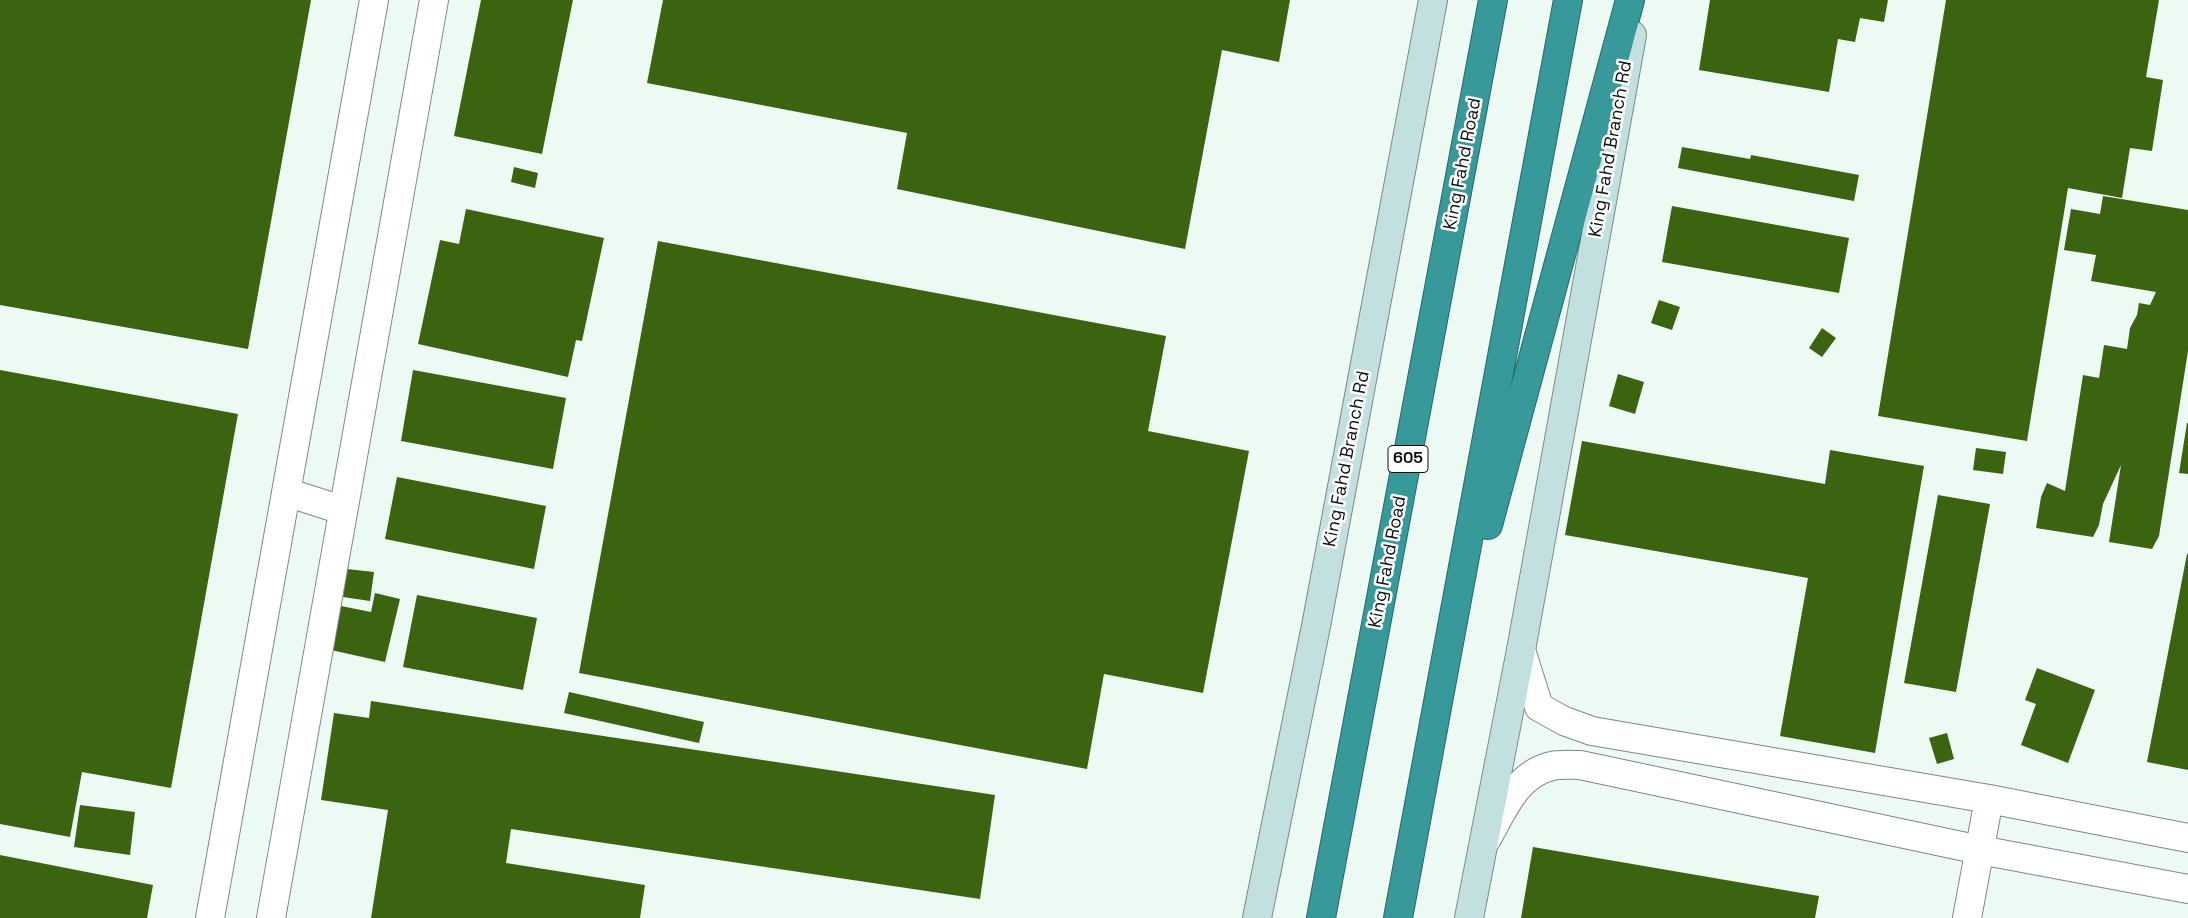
<!DOCTYPE html>
<style>
body{margin:0}
canvas{display:block;background:#ecfaf3}
</style>
<canvas width="2188" height="918"></canvas>
<script>
const ctx = document.querySelector('canvas').getContext('2d');
ctx.lineJoin = 'round';
function fillPath(path, color) { ctx.fillStyle = color; ctx.fill(path, 'evenodd'); }
function trace(path, color, width, dash) { ctx.strokeStyle = color; ctx.lineWidth = width; ctx.lineCap = dash ? 'butt' : 'round'; ctx.setLineDash(dash || []); ctx.stroke(path); }
function write(font, color, halo, rows, align = 'center') {
  ctx.font = font + ' "Space Grotesk",sans-serif'; ctx.lineWidth = 5; ctx.setLineDash([]); ctx.textBaseline = 'middle'; ctx.strokeStyle = halo; ctx.fillStyle = color; for (const [text, x, y, turn = 0] of rows) {
    ctx.save(); ctx.translate(x, y); ctx.rotate((+turn || 0) * Math.PI / 180); ctx.textAlign = isNaN(turn) ? turn : align; if (halo) ctx.strokeText(text, 0, 0); ctx.fillText(text, 0, 0); ctx.restore();
  }
}
fillPath(new Path2D(`
 M 0,0 L 311,0 L 248,349 L 0,305 Z
 M 481,0 L 573,0 L 542,154 L 454,136 Z
 M 663,0 L 1290,0 L 1279,62 L 1222,50 L 1185,249 L 897,189 L 907,133 L 647,83 Z
 M 1710,0 L 1888,0 L 1884,22 L 1860,18 L 1855,42 L 1838,39 L 1829,92 L 1699,70 Z
 M 1946,0 L 2159,0 L 2146,77 L 2163,80 L 2152,151 L 2130,148 L 2122,198 L 2068,188 L 2027,441 L 1878,416 Z
 M 1682,147 L 1750,159 L 1751,155 L 1859,175 L 1854,201 L 1678,168 Z
 M 514,167 L 538,173 L 535,188 L 511,182 Z
 M 2103,196 L 2188,210 L 2188,351 L 2159,536 L 2152,549 L 2109,542 L 2121,465 L 2103,504 L 2099,525 L 2093,537 L 2036,528 L 2041,497 L 2047,483 L 2065,491 L 2083,375 L 2099,378 L 2104,345 L 2127,349 L 2130,328 L 2137,315 L 2139,303 L 2150,305 L 2156,292 L 2091,281 L 2096,255 L 2064,250 L 2071,209 L 2100,214 Z
 M 1672,206 L 1849,238 L 1839,293 L 1662,262 Z
 M 466,209 L 604,238 L 582,341 L 576,340 L 568,377 L 418,344 L 440,240 L 459,244 Z
 M 658,241 L 1166,336 L 1148,431 L 1249,451 L 1203,693 L 1104,674 L 1087,769 L 579,673 Z
 M 1659,300 L 1680,307 L 1672,330 L 1651,323 Z
 M 1822,328 L 1836,338 L 1822,357 L 1809,348 Z
 M 0,370 L 238,414 L 171,788 L 82,772 L 70,837 L 0,824 Z
 M 413,370 L 566,398 L 553,469 L 401,441 Z
 M 1618,374 L 1644,382 L 1635,414 L 1609,406 Z
 M 2187,423 L 2188,423 L 2188,474 L 2179,473 Z
 M 1582,441 L 1825,484 L 1830,450 L 1924,466 L 1875,753 L 1780,736 L 1808,578 L 1565,535 Z
 M 1976,448 L 2006,452 L 2003,474 L 1973,470 Z
 M 397,477 L 546,506 L 534,569 L 385,539 Z
 M 1938,495 L 1990,504 L 1956,692 L 1904,683 Z
 M 2187,554 L 2188,554 L 2188,770 L 2147,762 Z
 M 347,569 L 374,572 L 370,601 L 343,597 Z
 M 375,593 L 400,599 L 385,662 L 331,650 L 341,606 L 371,612 Z
 M 417,595 L 537,618 L 523,690 L 403,667 Z
 M 2037,668 L 2095,690 L 2068,763 L 2021,745 L 2036,704 L 2025,700 Z
 M 569,692 L 704,722 L 699,743 L 564,713 Z
 M 371,701 L 995,795 L 980,899 L 511,829 L 506,863 L 645,885 L 640,918 L 371,918 L 388,810 L 321,800 L 334,713 L 369,718 Z
 M 1947,733 L 1954,759 L 1937,764 L 1929,738 Z
 M 80,805 L 135,812 L 130,855 L 74,847 Z
 M 1533,847 L 1819,896 L 1815,918 L 1521,918 Z
 M 0,855 L 153,885 L 147,918 L 0,918 Z`), '#3b6310');
const street = new Path2D(`
 M 286,492 L 342,510
 M 1521,650 L 1539,707 L 1564,721 L 1592,731 L 1989,799 L 2188,838
 M 1486,840 C 1503,811 1516,774 1552,766 C 1561,764 1571,765 1580,765 L 1980,850 L 2188,889
 M 210,918 L 374,0
 M 271,918 L 434,0
 M 1967,918 L 1989,799`);
const secondary = new Path2D(`
 M 1257,918 L 1316,626 L 1433,0
 M 1469,918 L 1521,650 L 1632,35`);
const highway = new Path2D(`
 M 1488,525 L 1630,0
 M 1321,918 L 1493,0
 M 1398,918 L 1568,0`);
trace(street, '#7e8a84', 30);
trace(secondary, '#7e8a84', 30);
trace(highway, '#296969', 30);
trace(street, '#fff', 28);
trace(secondary, '#c3e0e1', 28);
trace(highway, '#38999a', 28);
for (const [x, y, w] of [
 [1408,459,40]
]) { const box = new Path2D(); box.roundRect(x - w / 2, y - 13.5, w, 27, 4); ctx.fillStyle = '#fff'; ctx.fill(box); trace(box, '#0c100e', 1); }
write('bold 16px', '#0c100e', null, [
 ["605",1408,459]
]);
write('18px', '#0c100e', '#fff', [
 ["King Fahd Branch Rd",1611,149,-80],
 ["King Fahd Road",1463,164,-79],
 ["King Fahd Branch Rd",1347,459,-79],
 ["King Fahd Road",1388,562,-79]
]);
</script>
